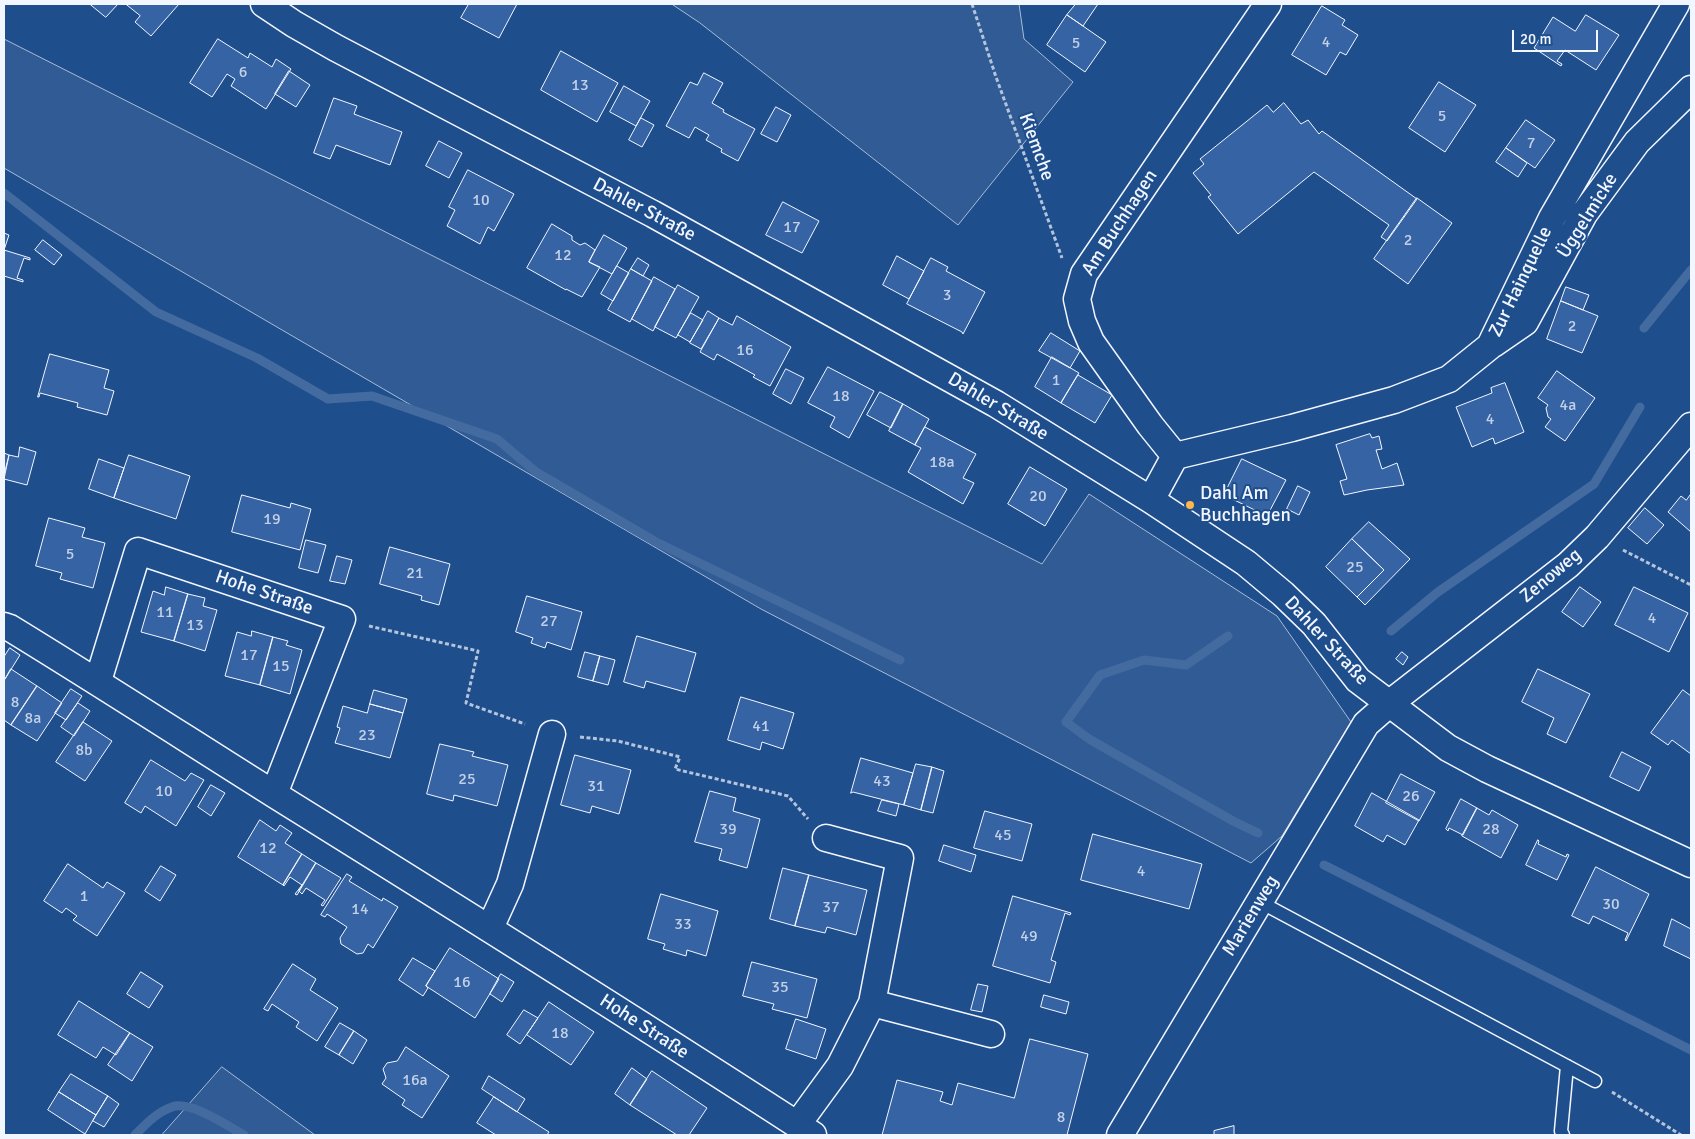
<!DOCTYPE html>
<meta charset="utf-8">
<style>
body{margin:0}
#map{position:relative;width:1695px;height:1139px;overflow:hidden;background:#1f4e8c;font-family:Signika,sans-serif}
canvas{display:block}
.frame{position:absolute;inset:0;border:5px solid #f2f6ff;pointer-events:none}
.scale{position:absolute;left:1512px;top:30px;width:86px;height:22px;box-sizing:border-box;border:2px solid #f2f6ff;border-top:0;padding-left:6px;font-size:15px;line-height:18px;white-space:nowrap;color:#f2f6ff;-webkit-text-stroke:4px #1f4e8c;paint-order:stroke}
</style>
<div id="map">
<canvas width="1695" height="1139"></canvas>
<div class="frame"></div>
<div class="scale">20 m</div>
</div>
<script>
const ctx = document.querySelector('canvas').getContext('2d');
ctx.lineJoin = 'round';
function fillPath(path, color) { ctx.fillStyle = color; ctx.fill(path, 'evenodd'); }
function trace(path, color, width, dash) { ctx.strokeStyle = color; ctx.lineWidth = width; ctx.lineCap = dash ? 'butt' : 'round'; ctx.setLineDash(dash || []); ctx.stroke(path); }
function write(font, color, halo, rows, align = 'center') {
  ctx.font = font + ' Signika,sans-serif'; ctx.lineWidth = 4; ctx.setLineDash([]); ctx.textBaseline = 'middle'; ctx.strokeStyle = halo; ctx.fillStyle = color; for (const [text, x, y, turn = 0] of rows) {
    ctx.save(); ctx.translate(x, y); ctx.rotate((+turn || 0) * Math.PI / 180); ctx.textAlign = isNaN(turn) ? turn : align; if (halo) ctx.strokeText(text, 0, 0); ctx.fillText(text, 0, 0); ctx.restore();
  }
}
const built = new Path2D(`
 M 672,4 L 1019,4 L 1024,39 L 1073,82 L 958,225 L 700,23 Z
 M 4,39 L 1042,564 L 1089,494 L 1277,616 L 1351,722 L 1282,836 L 1251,863 L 761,609 L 4,168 Z
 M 222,1067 L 315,1135 L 162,1135 Z`);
fillPath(built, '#305b95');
trace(built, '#a8bbd7', 1);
trace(new Path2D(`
 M 4,193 L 156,312 L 257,358 L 328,399 L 372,396 L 497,439 L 536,472 L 656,542 L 900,660
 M 1644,328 L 1691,270
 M 1391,631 L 1438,592 L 1594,484 L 1640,407
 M 1228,636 L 1186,665 L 1144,660 L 1100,675 L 1066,722 L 1089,739 L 1233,821 L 1258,833
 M 1324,865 L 1691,1050
 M 135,1135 C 146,1124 157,1112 172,1107 C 190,1100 228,1126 244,1135`), '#446ba0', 9);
const building = new Path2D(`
 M 90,4 L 118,4 L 106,17 Z
 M 126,4 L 179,4 L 151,36 L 135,22 L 140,16 Z
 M 469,4 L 517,4 L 499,38 L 461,18 Z
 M 1076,4 L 1098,4 L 1083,26 L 1067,15 Z
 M 1322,6 L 1345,20 L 1342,25 L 1358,35 L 1346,55 L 1340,52 L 1326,75 L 1292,55 Z
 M 1067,15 L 1106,42 L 1085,72 L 1047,45 Z
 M 1586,15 L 1619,35 L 1596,70 L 1565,50 L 1557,61 L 1562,64 L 1561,66 L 1534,48 L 1553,17 L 1575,31 Z
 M 218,39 L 248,58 L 250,53 L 272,67 L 276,59 L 291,69 L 266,109 L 231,86 L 235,79 L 227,74 L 212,97 L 190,83 Z
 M 561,51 L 618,83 L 597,122 L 541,90 Z
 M 289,71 L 310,85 L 296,107 L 275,94 Z
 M 704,73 L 723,83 L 712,103 L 724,110 L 723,112 L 755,129 L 738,161 L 721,152 L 722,149 L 706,140 L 709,135 L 695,127 L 689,138 L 666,126 L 690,82 L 697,85 Z
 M 1439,82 L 1476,105 L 1445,152 L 1409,128 Z
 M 624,86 L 650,101 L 636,126 L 610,112 Z
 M 334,98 L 357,106 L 354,114 L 402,132 L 390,165 L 336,145 L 330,159 L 314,153 Z
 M 1284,103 L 1301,124 L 1308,120 L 1319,134 L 1322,131 L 1417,199 L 1387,241 L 1381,237 L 1389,225 L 1314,172 L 1238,234 L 1208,197 L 1211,195 L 1193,173 L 1204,164 L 1200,159 L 1267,105 L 1273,112 Z
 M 776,107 L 791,115 L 777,142 L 761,134 Z
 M 641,118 L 654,125 L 642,147 L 629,140 Z
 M 1526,120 L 1555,140 L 1535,168 L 1506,148 Z
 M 439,141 L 462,153 L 449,178 L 426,166 Z
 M 1506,148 L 1527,163 L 1518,177 L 1496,162 Z
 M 468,170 L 514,194 L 494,231 L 488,227 L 480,244 L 447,226 L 455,210 L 449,207 Z
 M 1417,198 L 1452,223 L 1408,284 L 1374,259 Z
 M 783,202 L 819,221 L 802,253 L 766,235 Z
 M 552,224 L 572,236 L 572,240 L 580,245 L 585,243 L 595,250 L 589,262 L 600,267 L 582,297 L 566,289 L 566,290 L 527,268 Z
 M 4,233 L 9,235 L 4,250 L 30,258 L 30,260 L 24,258 L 17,278 L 23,280 L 23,282 L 4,276 Z
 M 604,235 L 627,248 L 612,274 L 589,262 Z
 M 43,240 L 62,255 L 54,265 L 35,250 Z
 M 897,256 L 924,271 L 909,299 L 883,285 Z
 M 638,258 L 649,265 L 643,276 L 631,269 Z
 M 931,258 L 948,267 L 946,271 L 985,292 L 963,334 L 962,332 L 907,304 Z
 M 617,266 L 629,273 L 613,301 L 601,294 Z
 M 631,269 L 652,281 L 630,322 L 608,310 Z
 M 654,277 L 675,289 L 653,331 L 632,319 Z
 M 678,285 L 699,297 L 676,338 L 655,327 Z
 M 1566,287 L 1589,295 L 1583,310 L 1561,301 Z
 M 1561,301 L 1598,316 L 1582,353 L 1547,339 Z
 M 708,311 L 719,318 L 701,349 L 690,343 Z
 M 691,313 L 703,320 L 690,342 L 678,335 Z
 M 737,316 L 791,347 L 770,386 L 753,377 L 755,375 L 717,354 L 714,360 L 700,352 L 719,318 L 732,325 Z
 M 1051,333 L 1080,351 L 1070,368 L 1039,351 Z
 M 50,354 L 109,370 L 104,388 L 114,391 L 107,415 L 77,407 L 78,403 L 40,393 L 39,397 L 38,397 Z
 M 1052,357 L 1079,373 L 1061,403 L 1035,387 Z
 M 828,367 L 874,391 L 849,438 L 830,427 L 835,417 L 808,403 Z
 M 786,369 L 804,378 L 791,404 L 773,394 Z
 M 1557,371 L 1595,398 L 1565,441 L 1545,427 L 1551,419 L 1548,417 L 1546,408 L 1548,405 L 1538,398 Z
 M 1078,375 L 1112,395 L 1095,423 L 1061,403 Z
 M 1505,383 L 1524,432 L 1495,444 L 1493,438 L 1472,447 L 1456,407 L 1492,393 L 1491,388 Z
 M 880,392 L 903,404 L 891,428 L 867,415 Z
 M 903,404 L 929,419 L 915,445 L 889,431 Z
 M 925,427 L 976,454 L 963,478 L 974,483 L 963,504 L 908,472 L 921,448 L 915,445 Z
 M 1370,434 L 1372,438 L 1379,436 L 1382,449 L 1376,450 L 1382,469 L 1397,463 L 1404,485 L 1367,490 L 1344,495 L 1340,481 L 1347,479 L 1336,445 Z
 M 20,447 L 36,452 L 27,485 L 4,479 L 9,455 L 18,457 Z
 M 4,453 L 9,455 L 4,475 Z
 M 129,455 L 190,476 L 176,519 L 114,498 Z
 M 99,459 L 124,468 L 114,498 L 89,489 Z
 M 1242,459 L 1286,480 L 1267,516 L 1224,495 Z
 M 1030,467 L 1067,489 L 1045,526 L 1008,504 Z
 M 1298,486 L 1310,492 L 1299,515 L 1287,509 Z
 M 1691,494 L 1691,532 L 1668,512 L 1681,496 L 1686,500 Z
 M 242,495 L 290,508 L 291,503 L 311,509 L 300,550 L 232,532 Z
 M 1645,508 L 1664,525 L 1647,544 L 1628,528 Z
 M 49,518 L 85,528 L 82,537 L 105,543 L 93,588 L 60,579 L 62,573 L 36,566 Z
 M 1369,522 L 1410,559 L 1365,605 L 1357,597 L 1384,570 L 1352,539 Z
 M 1352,539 L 1384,570 L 1357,597 L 1326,567 Z
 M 306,540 L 326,545 L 318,573 L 299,568 Z
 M 390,547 L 450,564 L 439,605 L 421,600 L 422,596 L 380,584 Z
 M 337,556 L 352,560 L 345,584 L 330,581 Z
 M 166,587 L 188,594 L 174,641 L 141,632 L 153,591 L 164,595 Z
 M 1580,587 L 1601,602 L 1583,627 L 1562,612 Z
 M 1634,587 L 1688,613 L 1669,652 L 1615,625 Z
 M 188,594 L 205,598 L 203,606 L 217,610 L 205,651 L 174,641 Z
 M 527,596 L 582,612 L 571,650 L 547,642 L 545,648 L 531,643 L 533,638 L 516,632 Z
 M 252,631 L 273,637 L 260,685 L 225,676 L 237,632 L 251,636 Z
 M 637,636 L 696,653 L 685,692 L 646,681 L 644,688 L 624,682 Z
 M 273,637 L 288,641 L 286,645 L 302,650 L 290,694 L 260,685 Z
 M 10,648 L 20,655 L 5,679 L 4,678 L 4,657 Z
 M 585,652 L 600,656 L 593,681 L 578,677 Z
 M 1402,652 L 1408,657 L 1403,665 L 1396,659 Z
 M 600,656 L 615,660 L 608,685 L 593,681 Z
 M 11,669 L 37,686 L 11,725 L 4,720 L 4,681 Z
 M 1538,669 L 1590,694 L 1566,743 L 1547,734 L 1554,718 L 1522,702 Z
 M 37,686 L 62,703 L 37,741 L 11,725 Z
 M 71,689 L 82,696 L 66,720 L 55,713 Z
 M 374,690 L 407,699 L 403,713 L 370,704 Z
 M 1683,690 L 1691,696 L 1691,754 L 1672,740 L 1668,745 L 1651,733 Z
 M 741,697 L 794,713 L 783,749 L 762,742 L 760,750 L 728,740 Z
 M 78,703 L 90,711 L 74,736 L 61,727 Z
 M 370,704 L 403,713 L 390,758 L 335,743 L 340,728 L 337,727 L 343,706 L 367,713 Z
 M 83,722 L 112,741 L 85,781 L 56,762 Z
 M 440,744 L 474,752 L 472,756 L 508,765 L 497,806 L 454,795 L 453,801 L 427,794 Z
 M 1622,752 L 1651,767 L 1639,791 L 1610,777 Z
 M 575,755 L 631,770 L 619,814 L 592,806 L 590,813 L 561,805 Z
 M 861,758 L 913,773 L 904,805 L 853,792 L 851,793 Z
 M 151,760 L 185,781 L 191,773 L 204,780 L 176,826 L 145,806 L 141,813 L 125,803 Z
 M 916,764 L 932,767 L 921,810 L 904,805 Z
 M 932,767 L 944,771 L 933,813 L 921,810 Z
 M 1401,774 L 1435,792 L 1419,821 L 1386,803 Z
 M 211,785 L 225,793 L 211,816 L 198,807 Z
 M 710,791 L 736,798 L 733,811 L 760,819 L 747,868 L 719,860 L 722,849 L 695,842 Z
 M 1372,793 L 1419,820 L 1405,845 L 1387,835 L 1383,842 L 1355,826 Z
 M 1461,799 L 1477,808 L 1463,835 L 1449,828 L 1448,831 L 1446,829 Z
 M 882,800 L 899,804 L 896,816 L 878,811 Z
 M 1477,808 L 1489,815 L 1492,810 L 1518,825 L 1501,858 L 1462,836 Z
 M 985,811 L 1032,824 L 1022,861 L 974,848 Z
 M 260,820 L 276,831 L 280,825 L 292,833 L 285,843 L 302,854 L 283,885 L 238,857 Z
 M 1093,834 L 1202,864 L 1189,909 L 1081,880 Z
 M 1538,840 L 1539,841 L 1538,844 L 1566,857 L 1567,854 L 1569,855 L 1557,880 L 1526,865 Z
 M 944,845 L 976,855 L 971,872 L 939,861 Z
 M 302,854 L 316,863 L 297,895 L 295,894 L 302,885 L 290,877 L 284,886 L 283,885 Z
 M 316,863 L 341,878 L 323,906 L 321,905 L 325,900 L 306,888 L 302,894 L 299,891 Z
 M 68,864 L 103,888 L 107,882 L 125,893 L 97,936 L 73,920 L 77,916 L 66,908 L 62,913 L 44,901 Z
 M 161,866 L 176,875 L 160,901 L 145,891 Z
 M 1596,867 L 1649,894 L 1626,941 L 1625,940 L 1628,933 L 1593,916 L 1589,924 L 1572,916 Z
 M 783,868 L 809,875 L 795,926 L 770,919 Z
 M 347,874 L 352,877 L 349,881 L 382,901 L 383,898 L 398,907 L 373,948 L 368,944 L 363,953 L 357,954 L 341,944 L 340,938 L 347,927 L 327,914 L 325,917 L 321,915 Z
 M 809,875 L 867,890 L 856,935 L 827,927 L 825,933 L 795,926 Z
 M 661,894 L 718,911 L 706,956 L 687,950 L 686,956 L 663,949 L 665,944 L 648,939 Z
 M 1013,896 L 1071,913 L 1070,915 L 1065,913 L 1051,960 L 1056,962 L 1050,983 L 993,966 Z
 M 1672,919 L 1691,929 L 1691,959 L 1664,946 Z
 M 450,948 L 499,979 L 475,1018 L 426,986 Z
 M 413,958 L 435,971 L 426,986 L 428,988 L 423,996 L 399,980 Z
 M 752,962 L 817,979 L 807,1018 L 772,1009 L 774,1004 L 743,996 Z
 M 293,964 L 316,979 L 310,990 L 338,1008 L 317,1041 L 296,1027 L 299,1022 L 272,1004 L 268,1011 L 264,1009 Z
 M 141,972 L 163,986 L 149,1008 L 127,994 Z
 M 501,974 L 514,982 L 502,1002 L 490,994 Z
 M 978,984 L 988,986 L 982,1012 L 971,1010 Z
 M 1044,995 L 1069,1002 L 1066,1014 L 1041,1007 Z
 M 79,1001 L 130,1033 L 116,1055 L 103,1047 L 96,1058 L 58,1035 Z
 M 549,1002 L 594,1032 L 571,1065 L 527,1035 Z
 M 524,1010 L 538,1018 L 520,1044 L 507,1035 Z
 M 796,1019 L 826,1029 L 816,1059 L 786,1049 Z
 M 340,1023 L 354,1031 L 339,1055 L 325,1047 Z
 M 354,1031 L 367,1040 L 353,1064 L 339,1055 Z
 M 130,1033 L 153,1047 L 132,1081 L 108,1065 Z
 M 1030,1039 L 1088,1054 L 1067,1135 L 882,1135 L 897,1080 L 943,1092 L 940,1101 L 952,1105 L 958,1083 L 1014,1098 Z
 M 406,1047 L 449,1076 L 422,1118 L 402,1105 L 405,1100 L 382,1084 L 386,1078 L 383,1069 L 387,1063 L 397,1061 Z
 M 632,1068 L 647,1079 L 630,1105 L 615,1094 Z
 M 652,1071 L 707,1108 L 689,1135 L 677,1135 L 630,1105 Z
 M 71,1074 L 108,1096 L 96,1115 L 59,1092 Z
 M 489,1076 L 525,1099 L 517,1112 L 482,1089 Z
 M 59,1092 L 96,1115 L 85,1134 L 48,1110 Z
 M 108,1096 L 119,1104 L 104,1127 L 93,1121 Z
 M 494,1097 L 549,1132 L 547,1135 L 496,1135 L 477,1123 Z
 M 1234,1126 L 1234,1135 L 1214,1135 L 1214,1131 Z`);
fillPath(building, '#3563a3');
trace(building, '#f2f6ff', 1);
const lane = new Path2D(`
 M 1260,902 L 1595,1081
 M 1563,1135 L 1561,1131 L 1567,1066`);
const street = new Path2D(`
 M 264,4 L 294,24 L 336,48 L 653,214 L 996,404 L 1151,500 L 1246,563 L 1283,594 L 1314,624 L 1358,680 L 1448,748 L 1487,769 L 1691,864
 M 1493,344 L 1525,322 L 1584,214 L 1637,142 L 1691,89
 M 1175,456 L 1292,428 L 1394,400 L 1449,379 L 1490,346 L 1552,218 L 1676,4
 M 1151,500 L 1175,456 L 1150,425 L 1091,342 L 1082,321 L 1077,299 L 1084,274 L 1268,4
 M 4,626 L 10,628 C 100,683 188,740 277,796 C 457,908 636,1020 813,1135
 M 98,681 L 138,551 L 342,619 L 274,794
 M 490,928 L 510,884 L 552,734
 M 872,1003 L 991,1034
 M 797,1125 L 840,1066 L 872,1003 L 900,858 L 826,838
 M 1120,1135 L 1366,724 L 1390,703 L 1568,565 L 1597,537 L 1691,426`);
trace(lane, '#f2f6ff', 15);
trace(street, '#f2f6ff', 29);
trace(new Path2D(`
 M 972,4 L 996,77 L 1062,258
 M 1623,550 L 1691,585
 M 369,626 L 478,651 L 466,703 L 525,724
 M 580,737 L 618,741 L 680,757 L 675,769 L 788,796 L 808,819
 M 1612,1092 L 1681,1135`), '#b3c4dc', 3, [4, 2.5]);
trace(lane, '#1f4e8c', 12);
trace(street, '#1f4e8c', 26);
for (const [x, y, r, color] of [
 [1190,505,5,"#ffb74d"]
]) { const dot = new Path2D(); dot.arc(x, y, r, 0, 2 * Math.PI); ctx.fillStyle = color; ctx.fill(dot); trace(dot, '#1f4e8c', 2); }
write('16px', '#c3d1e8', null, [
 ["4",1326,43],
 ["5",1076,44],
 ["6",243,73],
 ["13",580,86],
 ["5",1442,117],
 ["7",1531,144],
 ["10",481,201],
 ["17",792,228],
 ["2",1408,241],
 ["12",563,256],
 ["3",947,296],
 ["2",1572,327],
 ["16",745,351],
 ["1",1056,381],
 ["18",841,397],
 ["4a",1568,406],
 ["4",1490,420],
 ["18a",942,463],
 ["20",1038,497],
 ["19",272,520],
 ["5",70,555],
 ["25",1355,568],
 ["21",415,574],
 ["11",165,613],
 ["4",1652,619],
 ["27",549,622],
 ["13",195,626],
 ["17",249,656],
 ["15",281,667],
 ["8",15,703],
 ["8a",33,719],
 ["41",761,727],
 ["23",367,736],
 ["8b",84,751],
 ["25",467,780],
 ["43",882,782],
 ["31",596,787],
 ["10",164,792],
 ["26",1411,797],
 ["39",728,830],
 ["28",1491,830],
 ["45",1003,836],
 ["12",268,849],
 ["4",1141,872],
 ["1",84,897],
 ["30",1611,905],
 ["37",831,908],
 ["14",360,910],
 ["33",683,925],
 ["49",1029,937],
 ["16",462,983],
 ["35",780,988],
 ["18",560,1034],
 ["16a",415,1081],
 ["8",1061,1118]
]);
write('19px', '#f2f6ff', '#1f4e8c', [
 ["Kiemche",1036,147,70],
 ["Dahler Straße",644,210,28],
 ["Üggelmicke",1588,216,-58],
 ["Am Buchhagen",1120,223,-57],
 ["Zur Hainquelle",1521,282,-64],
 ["Dahler Straße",998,407,31],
 ["Zenoweg",1551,576,-40],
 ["Hohe Straße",264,593,19],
 ["Dahler Straße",1326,641,47],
 ["Marienweg",1251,916,-59],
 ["Hohe Straße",644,1027,33]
]);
write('19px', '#f2f6ff', '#1f4e8c', [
 ["Dahl Am",1200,494],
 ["Buchhagen",1200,516]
], 'left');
</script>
